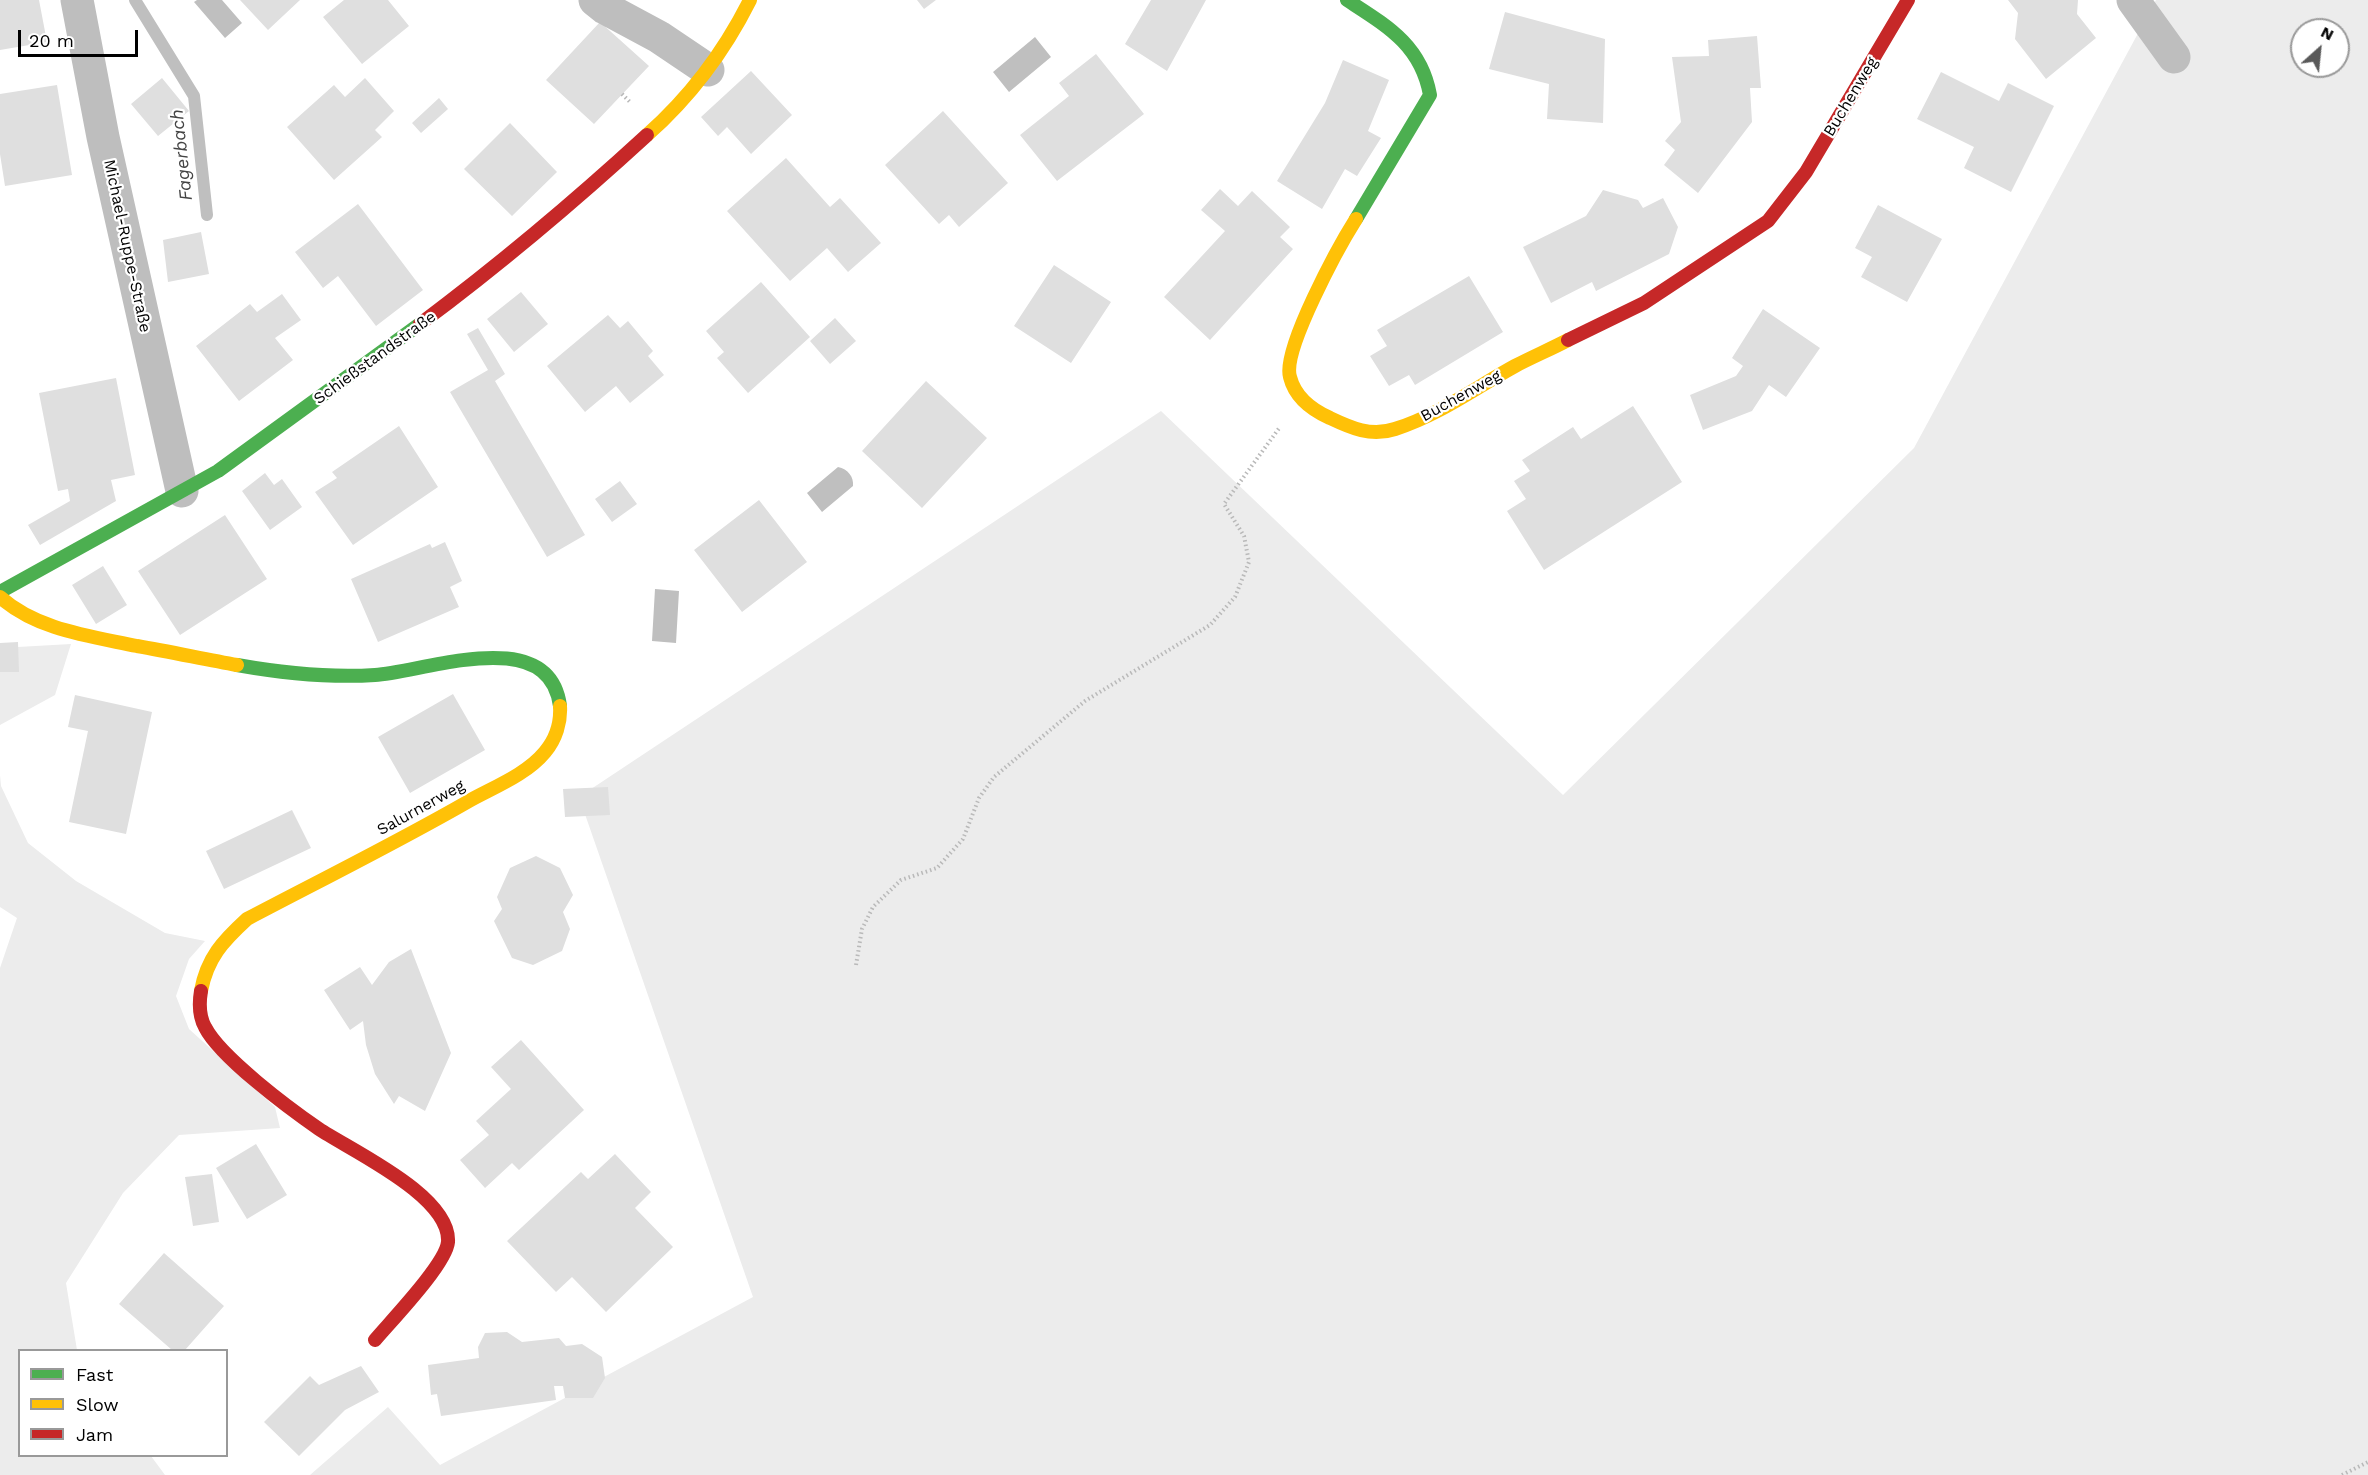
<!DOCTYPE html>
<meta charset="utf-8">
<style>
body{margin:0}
#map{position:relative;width:2368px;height:1475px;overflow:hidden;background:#fff;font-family:"Work Sans",sans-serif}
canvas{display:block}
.legend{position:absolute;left:18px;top:1349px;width:210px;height:108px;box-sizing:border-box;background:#fff;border:2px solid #999;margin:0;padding:8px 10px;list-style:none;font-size:18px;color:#000}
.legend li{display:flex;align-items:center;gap:12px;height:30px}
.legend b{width:30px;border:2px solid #999}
.north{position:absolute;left:2290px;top:18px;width:60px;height:60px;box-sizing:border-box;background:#fff;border:2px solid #999;border-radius:50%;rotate:27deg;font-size:16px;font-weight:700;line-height:24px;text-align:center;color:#000}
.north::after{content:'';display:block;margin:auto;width:21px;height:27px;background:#595959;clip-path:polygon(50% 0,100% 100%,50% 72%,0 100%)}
.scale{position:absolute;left:18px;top:30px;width:120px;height:27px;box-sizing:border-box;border:3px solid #000;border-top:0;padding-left:8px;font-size:18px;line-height:21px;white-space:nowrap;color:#000;-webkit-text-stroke:4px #fff;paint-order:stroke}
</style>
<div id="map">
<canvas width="2368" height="1475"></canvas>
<ul class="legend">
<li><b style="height:8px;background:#4caf50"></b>Fast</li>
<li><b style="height:8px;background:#ffc107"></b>Slow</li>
<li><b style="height:8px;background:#c62828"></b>Jam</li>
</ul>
<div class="north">N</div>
<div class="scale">20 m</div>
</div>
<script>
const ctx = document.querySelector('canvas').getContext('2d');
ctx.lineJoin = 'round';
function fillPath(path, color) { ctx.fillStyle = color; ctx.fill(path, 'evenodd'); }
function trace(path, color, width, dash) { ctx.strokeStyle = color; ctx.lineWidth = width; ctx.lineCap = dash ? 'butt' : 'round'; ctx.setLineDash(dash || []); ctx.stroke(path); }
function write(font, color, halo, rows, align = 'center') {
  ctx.font = font + ' "Work Sans",sans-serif'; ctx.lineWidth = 4.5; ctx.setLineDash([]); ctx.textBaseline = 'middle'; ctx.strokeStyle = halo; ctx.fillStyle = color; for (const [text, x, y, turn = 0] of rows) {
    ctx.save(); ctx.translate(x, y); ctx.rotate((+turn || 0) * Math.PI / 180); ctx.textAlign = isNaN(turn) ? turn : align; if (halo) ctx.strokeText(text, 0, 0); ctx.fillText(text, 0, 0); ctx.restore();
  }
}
fillPath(new Path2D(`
 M 2156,0 L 2368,0 L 2368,1475 L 310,1475 L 388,1407 L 440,1465 L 753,1297 L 579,797 L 1161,411 L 1563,795 L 1914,448 ZM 2302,30 L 2338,30 L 2338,66 L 2302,66 Z
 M 71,644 L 55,695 L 0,725 L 0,648 Z
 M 0,775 L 1,786 L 28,843 L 76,881 L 165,933 L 205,941 L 189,959 L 176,996 L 189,1029 L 275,1107 L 280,1128 L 179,1135 L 123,1193 L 66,1283 L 77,1350 L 20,1350 L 20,1456 L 151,1456 L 165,1475 L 0,1475 L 0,968 L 17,918 L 0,907 Z`), '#ececec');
fillPath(new Path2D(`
 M 197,0 L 222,0 L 242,23 L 225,38 L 194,2 Z
 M 1035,37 L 1051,57 L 1009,92 L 993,72 Z
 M 838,467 C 848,469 854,477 853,486 L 822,512 L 807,493 Z
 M 655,589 L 679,591 L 676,643 L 652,641 Z`), '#bfbfbf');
trace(new Path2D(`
 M 135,0 L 194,96 L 207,215`), '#bfbfbf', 12);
fillPath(new Path2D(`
 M 0,0 L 39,0 L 47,42 L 0,50 Z
 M 240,0 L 300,0 L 268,30 Z
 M 344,0 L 388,0 L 409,26 L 362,64 L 323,17 Z
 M 917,0 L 936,0 L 924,9 Z
 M 1151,0 L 1206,0 L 1167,71 L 1125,44 Z
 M 2008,0 L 2078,0 L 2077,14 L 2096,38 L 2046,79 L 2015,39 L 2018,13 Z
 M 1505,12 L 1605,39 L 1603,123 L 1547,119 L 1549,84 L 1489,69 Z
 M 600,22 L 649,66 L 594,124 L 546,80 Z
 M 1757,36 L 1761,88 L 1750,88 L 1752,122 L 1698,193 L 1664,165 L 1675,150 L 1665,141 L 1681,122 L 1672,57 L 1709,56 L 1708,40 Z
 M 1096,54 L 1144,114 L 1057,181 L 1020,135 L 1069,96 L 1059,83 Z
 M 1343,60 L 1389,80 L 1368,131 L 1381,138 L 1357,176 L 1345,169 L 1322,209 L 1277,181 L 1325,103 Z
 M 751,71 L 792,115 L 751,154 L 727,127 L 718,136 L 701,117 Z
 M 1941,72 L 1999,101 L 2008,83 L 2054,106 L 2011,192 L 1964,168 L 1974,147 L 1917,119 Z
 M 162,78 L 189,111 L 158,136 L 131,104 Z
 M 365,78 L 394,111 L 375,130 L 382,137 L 334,180 L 287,127 L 334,85 L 345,97 Z
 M 57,85 L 72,175 L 5,186 L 0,154 L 0,94 Z
 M 439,98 L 448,109 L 421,133 L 412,123 Z
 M 943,111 L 1008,183 L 959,227 L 949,215 L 939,224 L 885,165 Z
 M 510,123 L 557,172 L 512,216 L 464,169 Z
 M 786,158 L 830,207 L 840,198 L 881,243 L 848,272 L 827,248 L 790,281 L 727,211 Z
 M 1220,189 L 1238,206 L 1252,191 L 1290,227 L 1280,237 L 1293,249 L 1210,340 L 1164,297 L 1225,231 L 1201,210 Z
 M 1603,190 L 1638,200 L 1643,208 L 1663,198 L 1678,227 L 1669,254 L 1596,291 L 1592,282 L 1551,303 L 1523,247 L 1586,216 Z
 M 358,204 L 423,290 L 376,326 L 338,276 L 323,288 L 295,252 Z
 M 1878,205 L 1942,239 L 1907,302 L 1861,277 L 1872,257 L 1855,248 Z
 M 201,232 L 209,274 L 168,282 L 163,240 Z
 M 1054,265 L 1111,302 L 1071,363 L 1014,326 Z
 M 1469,276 L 1503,332 L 1415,385 L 1409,375 L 1389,386 L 1370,356 L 1387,346 L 1377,330 Z
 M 761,282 L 810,337 L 748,393 L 717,358 L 724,352 L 706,331 Z
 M 521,292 L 548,324 L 514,352 L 487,319 Z
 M 282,294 L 301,320 L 275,338 L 293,360 L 239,401 L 196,346 L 250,304 L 257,312 Z
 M 1763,309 L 1820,348 L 1786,397 L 1769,385 L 1752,411 L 1703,430 L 1690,395 L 1736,376 L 1743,366 L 1732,358 Z
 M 608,315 L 620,328 L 628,321 L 653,351 L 648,356 L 664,375 L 630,403 L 616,386 L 585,412 L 547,366 Z
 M 835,318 L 856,341 L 830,364 L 810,341 Z
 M 478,328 L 505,374 L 495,381 L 585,535 L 547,557 L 450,392 L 488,370 L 467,334 Z
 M 116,378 L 135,475 L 111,480 L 116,501 L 40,545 L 28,525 L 70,501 L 68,489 L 58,491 L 39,393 Z
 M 926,381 L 987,438 L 922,508 L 862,451 Z
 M 1633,406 L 1682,482 L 1544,570 L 1507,511 L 1526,499 L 1514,481 L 1530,471 L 1522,460 L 1573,427 L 1581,439 Z
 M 399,426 L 438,487 L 353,545 L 315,492 L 337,478 L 332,472 Z
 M 265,473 L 274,485 L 282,479 L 302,507 L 270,530 L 242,491 Z
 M 620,481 L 637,504 L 612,522 L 595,499 Z
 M 759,500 L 807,562 L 742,612 L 694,550 Z
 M 225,515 L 267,579 L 180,635 L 138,571 Z
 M 445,542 L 462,581 L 450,587 L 459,607 L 378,642 L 351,579 L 430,544 L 432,548 Z
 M 103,566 L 127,605 L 96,624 L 72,585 Z
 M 18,642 L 19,672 L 0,672 L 0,643 Z
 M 453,694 L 485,750 L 410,793 L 378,737 Z
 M 75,695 L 152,712 L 126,834 L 69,822 L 88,731 L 68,727 Z
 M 608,787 L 610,815 L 565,817 L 563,789 Z
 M 292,810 L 311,848 L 224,889 L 206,851 Z
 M 536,856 L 560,868 L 573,895 L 563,912 L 570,929 L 562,951 L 533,965 L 512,958 L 494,921 L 502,909 L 497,897 L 510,868 Z
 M 411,949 L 451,1053 L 425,1111 L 399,1096 L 394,1104 L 375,1074 L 366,1045 L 363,1021 L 350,1030 L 324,990 L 360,967 L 372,985 L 389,962 Z
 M 521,1040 L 584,1110 L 519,1170 L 512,1163 L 485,1188 L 460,1160 L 489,1135 L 476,1121 L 511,1089 L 491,1067 Z
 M 256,1144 L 287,1195 L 247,1219 L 216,1168 Z
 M 615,1154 L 651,1192 L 635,1208 L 673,1247 L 606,1312 L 572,1277 L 556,1292 L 507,1241 L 581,1172 L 588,1179 Z
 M 212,1174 L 219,1222 L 193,1226 L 185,1177 Z
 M 164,1253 L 224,1306 L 185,1350 L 172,1350 L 119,1304 Z
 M 507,1332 L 522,1342 L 559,1338 L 566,1346 L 582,1344 L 602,1357 L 605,1378 L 593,1398 L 565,1398 L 563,1386 L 554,1386 L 556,1400 L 441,1416 L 437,1394 L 431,1395 L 428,1365 L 479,1358 L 478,1347 L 485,1333 Z
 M 361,1366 L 379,1392 L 345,1410 L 299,1456 L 264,1422 L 310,1376 L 319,1385 Z`), '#dfdfdf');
trace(new Path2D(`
 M 622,94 L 630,102
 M 856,965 L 862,929 L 873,907 L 901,880 L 937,868 L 963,839 L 979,798 L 994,777 L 1085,701 L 1210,625 L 1235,597 L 1249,562 L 1244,536 L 1224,504 L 1280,427
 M 2342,1475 L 2368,1462`), '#b9b9b9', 4, [1.5, 3]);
trace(new Path2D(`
 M 77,0 L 103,137 L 182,491
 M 595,0 L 605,8 L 659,37 L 708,70
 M 2133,0 L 2174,57`), '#bebebe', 33);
trace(new Path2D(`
 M 1347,0 C 1387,26 1421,45 1430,95 L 1356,219
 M 0,592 L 218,471 L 420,324
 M 237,665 C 282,673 329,678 375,675 C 425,672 549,623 560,706`), '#4caf50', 14);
trace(new Path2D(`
 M 647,135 C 691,96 724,52 750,0
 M 1356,219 C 1339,246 1282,350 1290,377 C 1295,397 1312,410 1330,418 C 1351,428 1371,437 1395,429 C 1439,415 1475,388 1515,366 C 1532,357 1551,349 1568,340
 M 0,597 C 37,630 90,636 137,646 C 171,652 204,659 237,665
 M 201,991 C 207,958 223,941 247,919 C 321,880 396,843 469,801 C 494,787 526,775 545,752 C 556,739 561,722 560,706`), '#ffc107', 14);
trace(new Path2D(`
 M 420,324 C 499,265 574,202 647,135
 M 1568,340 L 1644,303 L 1768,221 L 1806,172 L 1908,0
 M 201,991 C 199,1003 199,1016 205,1027 C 220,1057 290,1109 319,1129 C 352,1151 451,1196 448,1242 C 446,1264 391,1321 375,1340`), '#c62828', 14);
write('16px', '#000', '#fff', [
 ["Buchenweg",1851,97,-59],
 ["Michael-Ruppe-Straße",127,246,78],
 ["Schießstandstraße",375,358,-36],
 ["Buchenweg",1461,396,-29],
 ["Salurnerweg",421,808,-29]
]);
write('italic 18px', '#444', '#fff', [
 ["Fagerbach",182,155,-96]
]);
</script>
